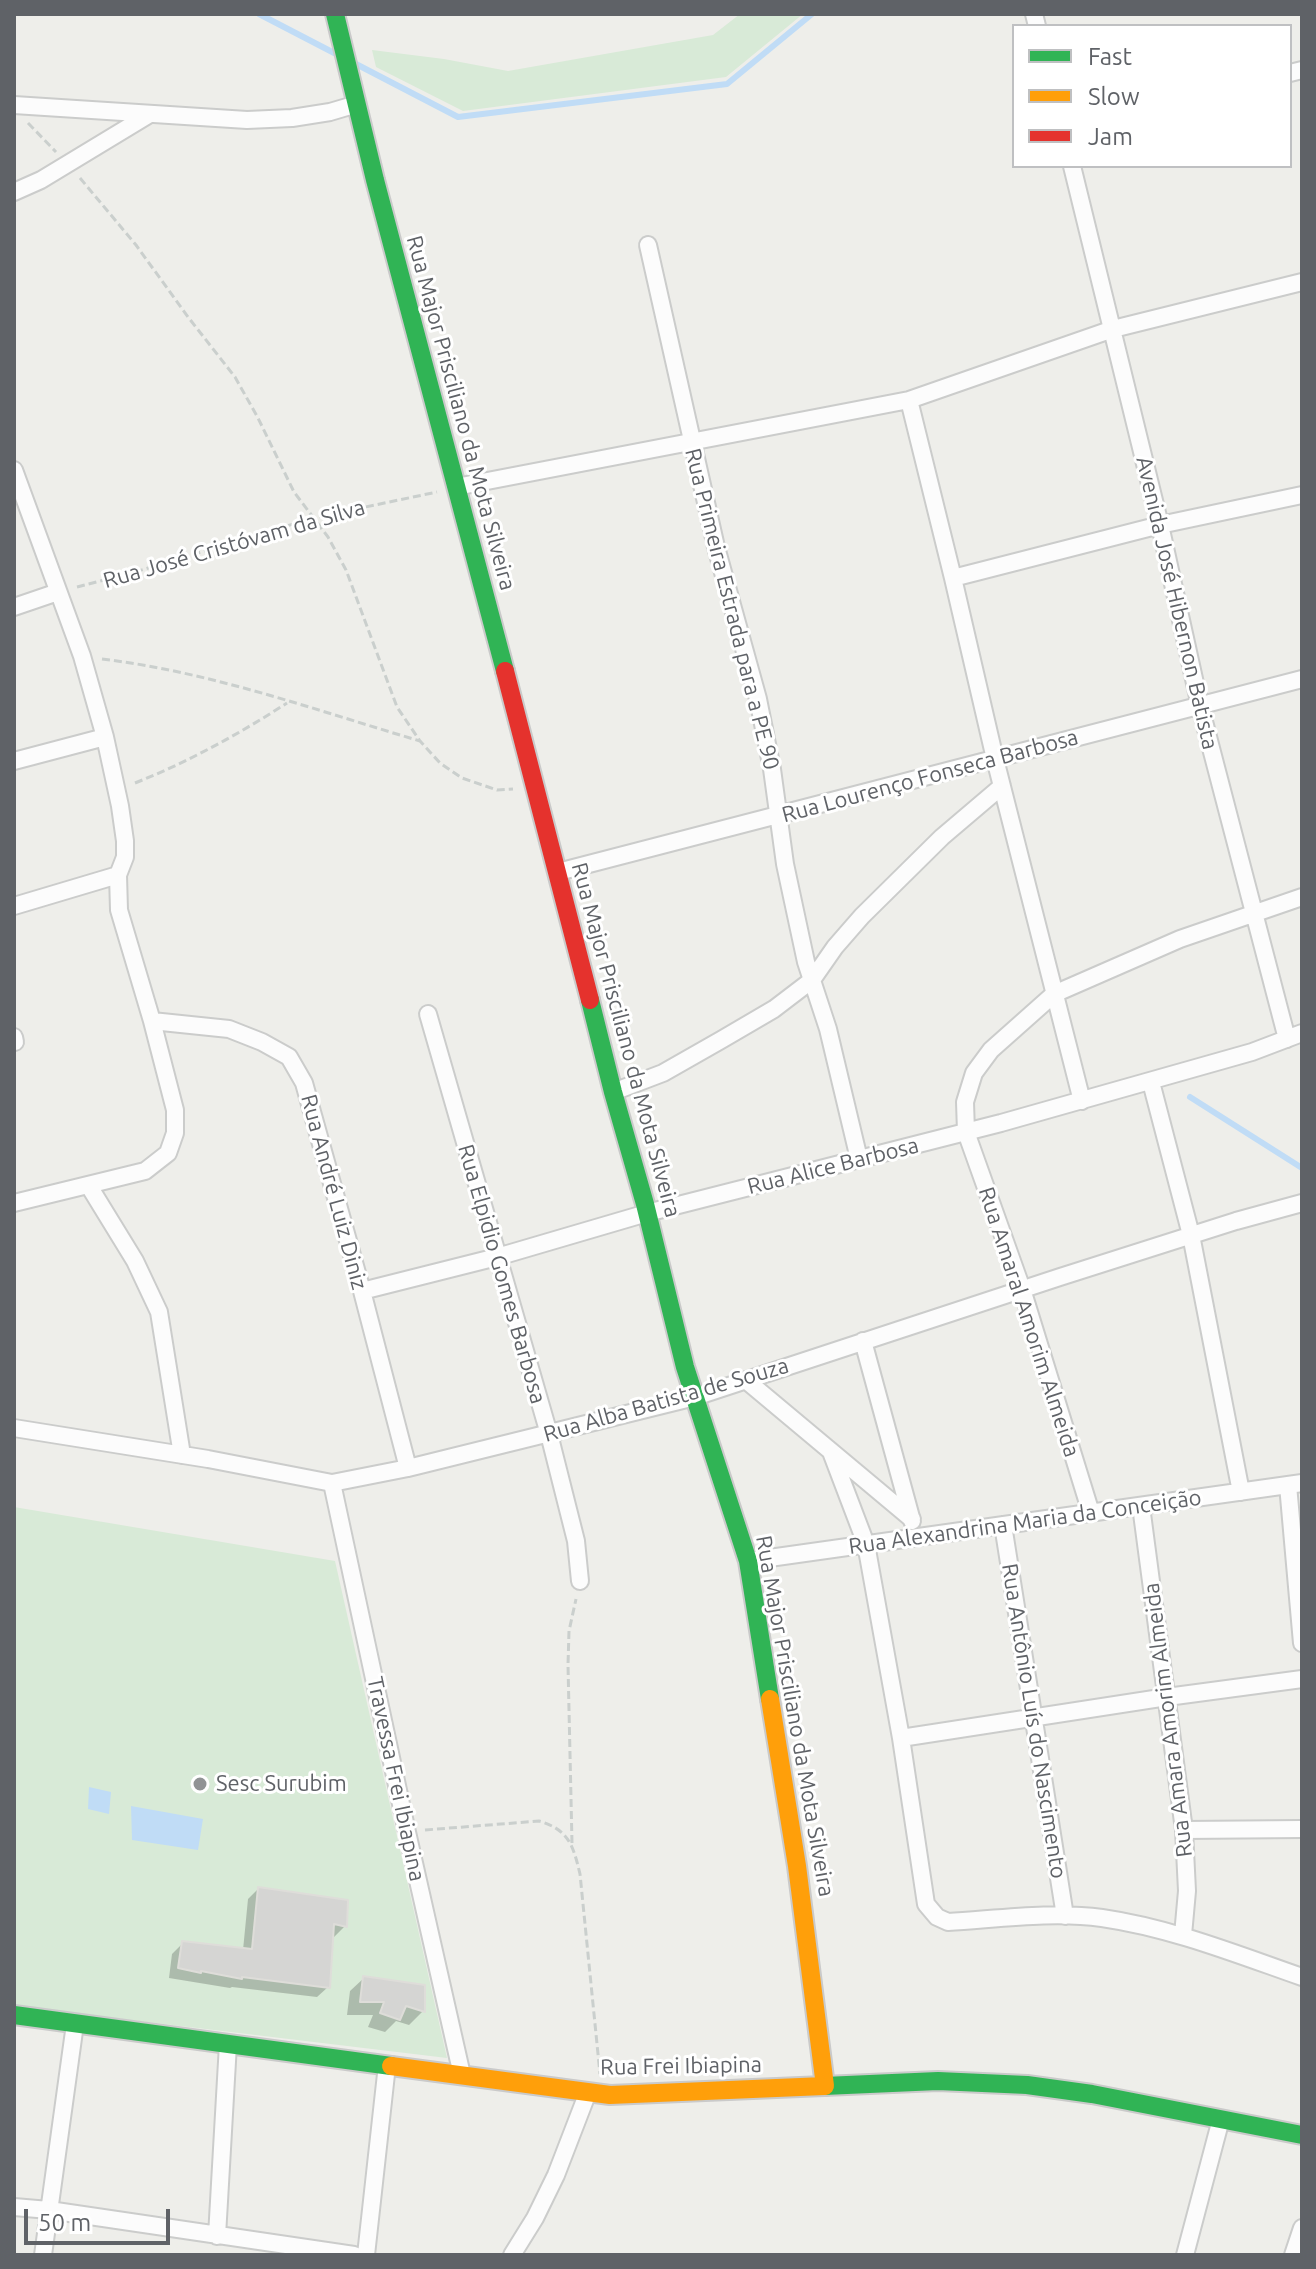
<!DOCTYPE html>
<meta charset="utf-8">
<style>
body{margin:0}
#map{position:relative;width:1316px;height:2269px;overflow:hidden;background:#eeeeea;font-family:Ubuntu,sans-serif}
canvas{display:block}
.frame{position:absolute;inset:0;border:16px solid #5f6267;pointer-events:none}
.legend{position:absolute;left:1012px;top:24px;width:280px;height:144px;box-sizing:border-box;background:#fff;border:2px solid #bfc0c2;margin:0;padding:10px 14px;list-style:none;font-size:24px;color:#5f6267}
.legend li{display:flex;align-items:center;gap:16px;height:40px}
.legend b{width:40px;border:2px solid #bfc0c2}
.scale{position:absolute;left:24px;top:2209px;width:146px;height:36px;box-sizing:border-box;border:4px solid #5f6267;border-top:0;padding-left:10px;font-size:24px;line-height:28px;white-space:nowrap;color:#5f6267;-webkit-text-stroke:6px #fff;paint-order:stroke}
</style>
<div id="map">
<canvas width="1316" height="2269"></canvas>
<div class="frame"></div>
<ul class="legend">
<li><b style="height:10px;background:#30b455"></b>Fast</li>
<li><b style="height:10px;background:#ff9f0a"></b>Slow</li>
<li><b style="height:10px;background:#e5322d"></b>Jam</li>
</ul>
<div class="scale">50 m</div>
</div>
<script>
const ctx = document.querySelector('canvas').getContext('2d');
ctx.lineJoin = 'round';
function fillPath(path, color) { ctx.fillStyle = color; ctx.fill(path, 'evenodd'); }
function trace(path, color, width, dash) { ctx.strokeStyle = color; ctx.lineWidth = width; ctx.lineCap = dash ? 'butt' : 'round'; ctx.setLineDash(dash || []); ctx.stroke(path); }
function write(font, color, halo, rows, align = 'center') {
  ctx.font = font + ' Ubuntu,sans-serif'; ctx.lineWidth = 6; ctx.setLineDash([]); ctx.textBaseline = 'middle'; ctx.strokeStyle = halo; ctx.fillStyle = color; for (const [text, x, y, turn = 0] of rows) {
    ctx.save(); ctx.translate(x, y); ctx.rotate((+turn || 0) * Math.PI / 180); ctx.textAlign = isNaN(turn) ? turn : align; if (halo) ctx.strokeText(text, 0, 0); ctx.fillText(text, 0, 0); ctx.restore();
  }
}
fillPath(new Path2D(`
 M 740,14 L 803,14 L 726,77 L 463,111 L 376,67 L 372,50 L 444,59 L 508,71 L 713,35 Z
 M 14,1507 L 335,1561 L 447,2058 L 14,2006 Z`), '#d8ead7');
fillPath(new Path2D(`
 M 89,1787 L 111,1792 L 109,1814 L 88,1809 Z
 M 131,1806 L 203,1819 L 198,1850 L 132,1840 Z`), '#c0dcf6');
fillPath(new Path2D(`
 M 258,1889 L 345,1926 L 334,1937 L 331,1936 L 328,1987 L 317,1997 L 232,1987 L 230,1988 L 169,1978 L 172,1954 L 182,1944 L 243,1950 L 248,1899 Z
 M 364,1978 L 423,1986 L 423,2011 L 409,2025 L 396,2021 L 385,2032 L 368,2027 L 373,2015 L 347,2015 L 350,1991 Z`), '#0003');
trace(new Path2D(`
 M 259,14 L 338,55
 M 356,64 L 458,117 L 727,84 L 812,14
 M 1190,1097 L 1302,1168`), '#c0dcf6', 6);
const building = new Path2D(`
 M 258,1887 L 348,1900 L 347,1927 L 334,1924 L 330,1988 L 242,1977 L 242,1979 L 201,1971 L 201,1973 L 178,1968 L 182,1941 L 252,1949 Z
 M 363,1976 L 425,1985 L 425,2012 L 406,2006 L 400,2020 L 380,2013 L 384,2002 L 360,2002 Z`);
fillPath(building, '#d5d5d3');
trace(building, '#deddd9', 2);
const street = new Path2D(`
 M 1034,14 L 1037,26
 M 1290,73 L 1302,70
 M 14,105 L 247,120 L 292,118 L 330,112 L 357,104
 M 1072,166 L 1160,525 L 1200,706 L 1287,1039
 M 14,192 L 41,180 L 150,114
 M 648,245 L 716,547 L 758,699 L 772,769 L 785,864 L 806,962 L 828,1029 L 859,1159
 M 909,400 L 953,578 L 995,759 L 1082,1101
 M 14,470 L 82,656 L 105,737 L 120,806 L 125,841 L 125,857 L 118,875 L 119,910 L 152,1021 L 175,1110 L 175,1133 L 168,1153 L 145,1171 L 14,1203
 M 456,487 L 909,400 L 1113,329 L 1302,282
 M 953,578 L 1160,525 L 1302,495
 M 14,607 L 58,592
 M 14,761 L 105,737
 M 558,872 L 1302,679
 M 14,906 L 118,875
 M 428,1014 L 549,1434 L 576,1541 L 580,1581
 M 152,1021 L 229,1029 L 262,1042 L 289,1057 L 304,1083 L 362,1291 L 408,1468
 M 14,1037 L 15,1042
 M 1151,1082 L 1191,1235 L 1241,1492
 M 613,1092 L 663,1073 L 721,1040 L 774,1009 L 812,980 L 835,947 L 862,916 L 942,837 L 1002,786
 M 89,1186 L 135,1261 L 159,1312 L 182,1455
 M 362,1291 L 497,1257 L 647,1213 L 1001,1123 L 1252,1052 L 1302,1033
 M 863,1341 L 912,1521
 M 747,1381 L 912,1519
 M 14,1428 L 208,1459 L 332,1483 L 408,1468 L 695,1397 L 1060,1277 L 1236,1221 L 1302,1203
 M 831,1452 L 866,1544 L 901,1738 L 926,1904 L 937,1917 L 948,1922 C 998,1919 1052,1911 1102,1918 C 1171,1928 1236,1954 1302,1977
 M 332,1483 L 407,1832 L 462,2075
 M 1288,1485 L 1302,1643
 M 1141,1506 L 1184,1830 L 1187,1891 L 1183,1935
 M 1091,1513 L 1022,1289 L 966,1132 L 965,1102 L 974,1073 L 991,1050 L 1054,994 L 1180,939 L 1302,897
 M 1003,1525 L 1065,1916
 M 748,1561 L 1302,1483
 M 901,1738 L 1167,1697 L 1302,1679
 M 1184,1830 L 1302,1829
 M 14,2207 L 49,2210 L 354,2255
 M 217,2236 L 228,2044
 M 43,2255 L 75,2024
 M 366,2255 L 387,2065
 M 512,2255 L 535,2218 L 556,2175 L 588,2092
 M 1185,2255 L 1221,2119
 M 1293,2255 L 1302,2228`);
const fast = new Path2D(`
 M 335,14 L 375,180 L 505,671
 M 590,1000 L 613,1092 L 645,1204 L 685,1367 L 748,1561 L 770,1699
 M 14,2015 L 391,2066
 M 824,2086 L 938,2081 L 1027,2085 L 1092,2094 L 1302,2135`);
const slow = new Path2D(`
 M 770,1699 L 797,1866 L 825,2086
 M 391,2066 L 610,2095 L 824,2086`);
const jam = new Path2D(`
 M 505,671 L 590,1000`);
trace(street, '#cbcccb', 20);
trace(fast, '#cacaca', 22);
trace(slow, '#cacaca', 22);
trace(jam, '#cacaca', 22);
trace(new Path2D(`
 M 28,123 L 56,152
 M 80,178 L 136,245 L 188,317 L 235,377 L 258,418 L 294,492 L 328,537 L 346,570 L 397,707 L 420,741 L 440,763 L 462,778 L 497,790 L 513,789
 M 77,587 L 135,572 L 313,518 L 437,492
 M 102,659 C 211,672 315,710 420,741
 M 135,783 C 188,762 239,734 287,703
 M 425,1830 L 539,1821 C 569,1830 573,1845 580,1874 L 600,2074
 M 572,1843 L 568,1665 L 569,1631 L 576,1599`), '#cacfcd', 3, [8, 4]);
trace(street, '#fcfcfc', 16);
trace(fast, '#30b455', 18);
trace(slow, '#ff9f0a', 18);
trace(jam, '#e5322d', 18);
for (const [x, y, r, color] of [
 [200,1784,8,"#919395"]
]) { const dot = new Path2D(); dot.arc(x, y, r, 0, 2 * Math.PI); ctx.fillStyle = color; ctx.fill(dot); trace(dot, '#fff', 3); }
write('22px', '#5f6267', '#fff', [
 ["Rua Major Prisciliano da Mota Silveira",461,413,75],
 ["Rua José Cristóvam da Silva",234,544,-16],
 ["Avenida José Hibernon Batista",1177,603,77],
 ["Rua Primeira Estrada para a PE 90",732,609,76],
 ["Rua Lourenço Fonseca Barbosa",930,776,-15],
 ["Rua Major Prisciliano da Mota Silveira",626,1040,75],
 ["Rua Alice Barbosa",833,1166,-14],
 ["Rua André Luiz Diniz",334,1192,75],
 ["Rua Elpidio Gomes Barbosa",502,1274,74],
 ["Rua Amaral Amorim Almeida",1029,1322,72],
 ["Rua Alba Batista de Souza",666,1400,-16],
 ["Rua Alexandrina Maria da Conceição",1025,1522,-8],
 ["Rua Major Prisciliano da Mota Silveira",795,1716,80],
 ["Rua Amara Amorim Almeida",1168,1720,-97],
 ["Rua Antônio Luís do Nascimento",1034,1721,81],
 ["Travessa Frei Ibiapina",396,1779,78],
 ["Rua Frei Ibiapina",681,2066,-1]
]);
write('22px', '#5f6267', '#fff', [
 ["Sesc Surubim",216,1784]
], 'left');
</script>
